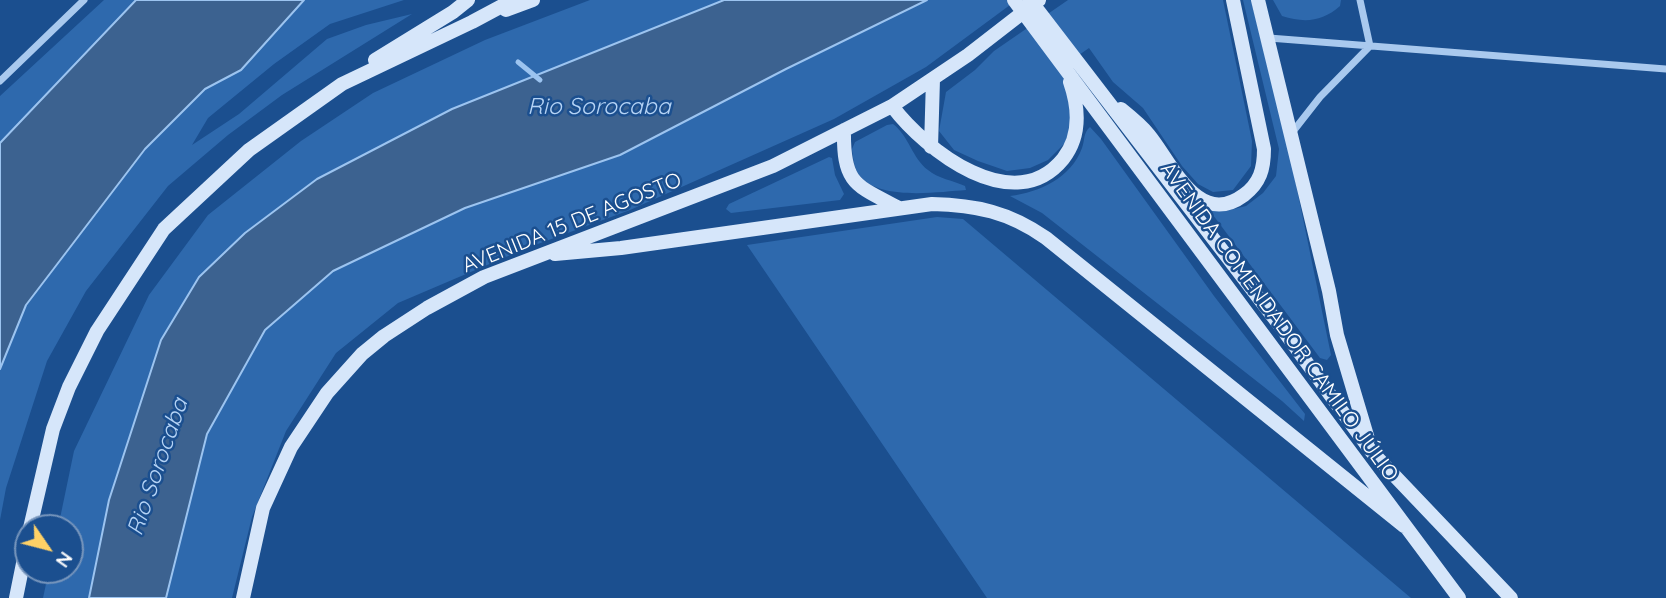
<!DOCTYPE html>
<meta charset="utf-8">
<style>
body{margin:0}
#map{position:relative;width:1666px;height:598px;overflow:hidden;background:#1b4f8f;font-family:Quicksand,sans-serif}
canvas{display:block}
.north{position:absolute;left:14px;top:514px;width:70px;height:70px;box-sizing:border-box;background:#1b4f8f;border:2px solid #7695bc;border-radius:50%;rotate:125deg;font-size:19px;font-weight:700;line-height:28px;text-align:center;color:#fff}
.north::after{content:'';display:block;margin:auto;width:24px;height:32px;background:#ffd166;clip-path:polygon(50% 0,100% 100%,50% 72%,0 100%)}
</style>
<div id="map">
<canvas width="1666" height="598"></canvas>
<div class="north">N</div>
</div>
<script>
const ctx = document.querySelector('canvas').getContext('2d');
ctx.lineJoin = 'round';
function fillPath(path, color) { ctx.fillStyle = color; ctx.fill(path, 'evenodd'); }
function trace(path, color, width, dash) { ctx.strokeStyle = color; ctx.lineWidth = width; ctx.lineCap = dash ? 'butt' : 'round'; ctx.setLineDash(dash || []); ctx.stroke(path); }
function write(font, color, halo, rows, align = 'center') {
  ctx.font = font + ' Quicksand,sans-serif'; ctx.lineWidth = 5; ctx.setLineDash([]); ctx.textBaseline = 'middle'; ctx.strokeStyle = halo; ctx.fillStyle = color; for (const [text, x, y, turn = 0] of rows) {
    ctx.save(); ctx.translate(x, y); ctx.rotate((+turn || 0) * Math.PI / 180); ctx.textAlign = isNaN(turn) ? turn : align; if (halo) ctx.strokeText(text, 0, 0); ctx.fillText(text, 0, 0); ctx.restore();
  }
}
fillPath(new Path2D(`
 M 104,0 L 136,0 L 0,143 L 0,96 Z
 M 304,0 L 404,0 L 330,24 L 274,64 L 208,118 L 192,145 L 239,114 L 327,39 L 366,25 L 412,14 L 282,95 L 228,135 L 168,186 L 86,291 L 47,361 L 6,488 L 0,520 L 0,369 L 26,305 L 145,149 L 205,89 L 241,70 Z
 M 590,0 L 1007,0 L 1010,5 L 926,67 L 834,119 L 630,210 L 527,248 L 398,303 L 336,353 L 286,431 L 252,517 L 232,598 L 43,598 L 49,570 L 70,570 L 70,528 L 58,528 L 74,451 L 149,295 L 208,215 L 301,141 L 373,93 L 485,40 Z
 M 1068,0 L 1223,0 L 1252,141 L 1251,166 L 1233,190 L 1213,192 L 1198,184 L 1182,166 L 1143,108 L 1113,82 L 1089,48 L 1059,69 L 1072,94 L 1072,121 L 1065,143 L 1048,160 L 1030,168 L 1007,171 L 978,161 L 954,150 L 939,131 L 946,92 L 975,70 L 994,51 Z
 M 1243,0 L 1251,0 L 1291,160 L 1331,355 L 1327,360 L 1320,358 L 1210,211 L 1226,211 L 1246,206 L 1263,193 L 1276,176 L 1279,149 Z
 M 1273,0 L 1341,0 L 1340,6 C 1322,22 1304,23 1282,16 Z
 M 893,124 C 909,136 912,158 928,170 C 937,178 954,181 965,186 L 966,190 C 937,192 879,201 859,175 C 854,168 853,158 852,149 L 855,142 L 887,125 Z
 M 1090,127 L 1101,139 L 1214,296 L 1305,414 L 1304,421 L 1282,401 L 1042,213 L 1010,196 C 1040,192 1071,178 1082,148 C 1085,140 1083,133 1090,127 Z
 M 829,157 L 832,158 L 835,175 L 844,194 L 840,200 L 731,213 L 726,209 L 729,204 Z
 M 937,217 L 963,219 L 1411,598 L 987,598 L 747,245 Z`), '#2e69ad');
const water = new Path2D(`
 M 136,0 L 304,0 L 241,70 L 205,89 L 145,149 L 26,305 L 0,369 L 0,143 Z
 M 724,0 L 927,0 L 786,69 L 620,155 L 465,208 L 333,271 L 265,330 L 207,434 L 166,598 L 89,598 L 109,500 L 161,340 L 199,277 L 245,233 L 317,179 L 452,109 Z`);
fillPath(water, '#3c6290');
trace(water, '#9cc4f0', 2);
trace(new Path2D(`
 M 518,62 L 540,80`), '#9cc4f0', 5);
trace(new Path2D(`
 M 1360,0 L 1370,46
 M 1269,38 L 1666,69
 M 0,81 L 84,0
 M 1291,134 L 1320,97 L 1370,46`), '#a9c9ee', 7);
trace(new Path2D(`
 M 1014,0 L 1459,598
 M 1030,0 L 1278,323 L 1371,451 L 1511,598
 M 1258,0 L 1329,291 L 1337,335 L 1368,439
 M 506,10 L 533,0
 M 375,60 L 453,12 L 468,0
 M 892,106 C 926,151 1014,219 1063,159 C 1081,136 1079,108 1070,82
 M 1121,109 C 1131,117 1141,125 1149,135 C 1172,163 1198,229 1244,195 C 1260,183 1264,169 1264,149 L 1233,0
 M 844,130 C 843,184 855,185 899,208
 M 931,147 L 933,79
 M 555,254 L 621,248 L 932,204 C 976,205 1009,212 1046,238 L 1404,526
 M 30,528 L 53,429 L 69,387 L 97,331 L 164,229 L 249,150 L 342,84 L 472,22 L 513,0
 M 16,598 L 28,539
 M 243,598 L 263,508 L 291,447 L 327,393 L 362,354 L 384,336 L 427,308 L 484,277 L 773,166 L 892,106 L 968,55 L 1039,0`), '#d6e6fa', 14);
write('21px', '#fff', '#1b4f8f', [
 ["AVENIDA 15 DE AGOSTO",572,223,-22],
 ["AVENIDA COMENDADOR CAMILO JÚLIO",1279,322,54]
]);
write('italic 23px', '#b5d3f5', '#1b4f8f', [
 ["Rio Sorocaba",599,107],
 ["Rio Sorocaba",158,467,-71]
]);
</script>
